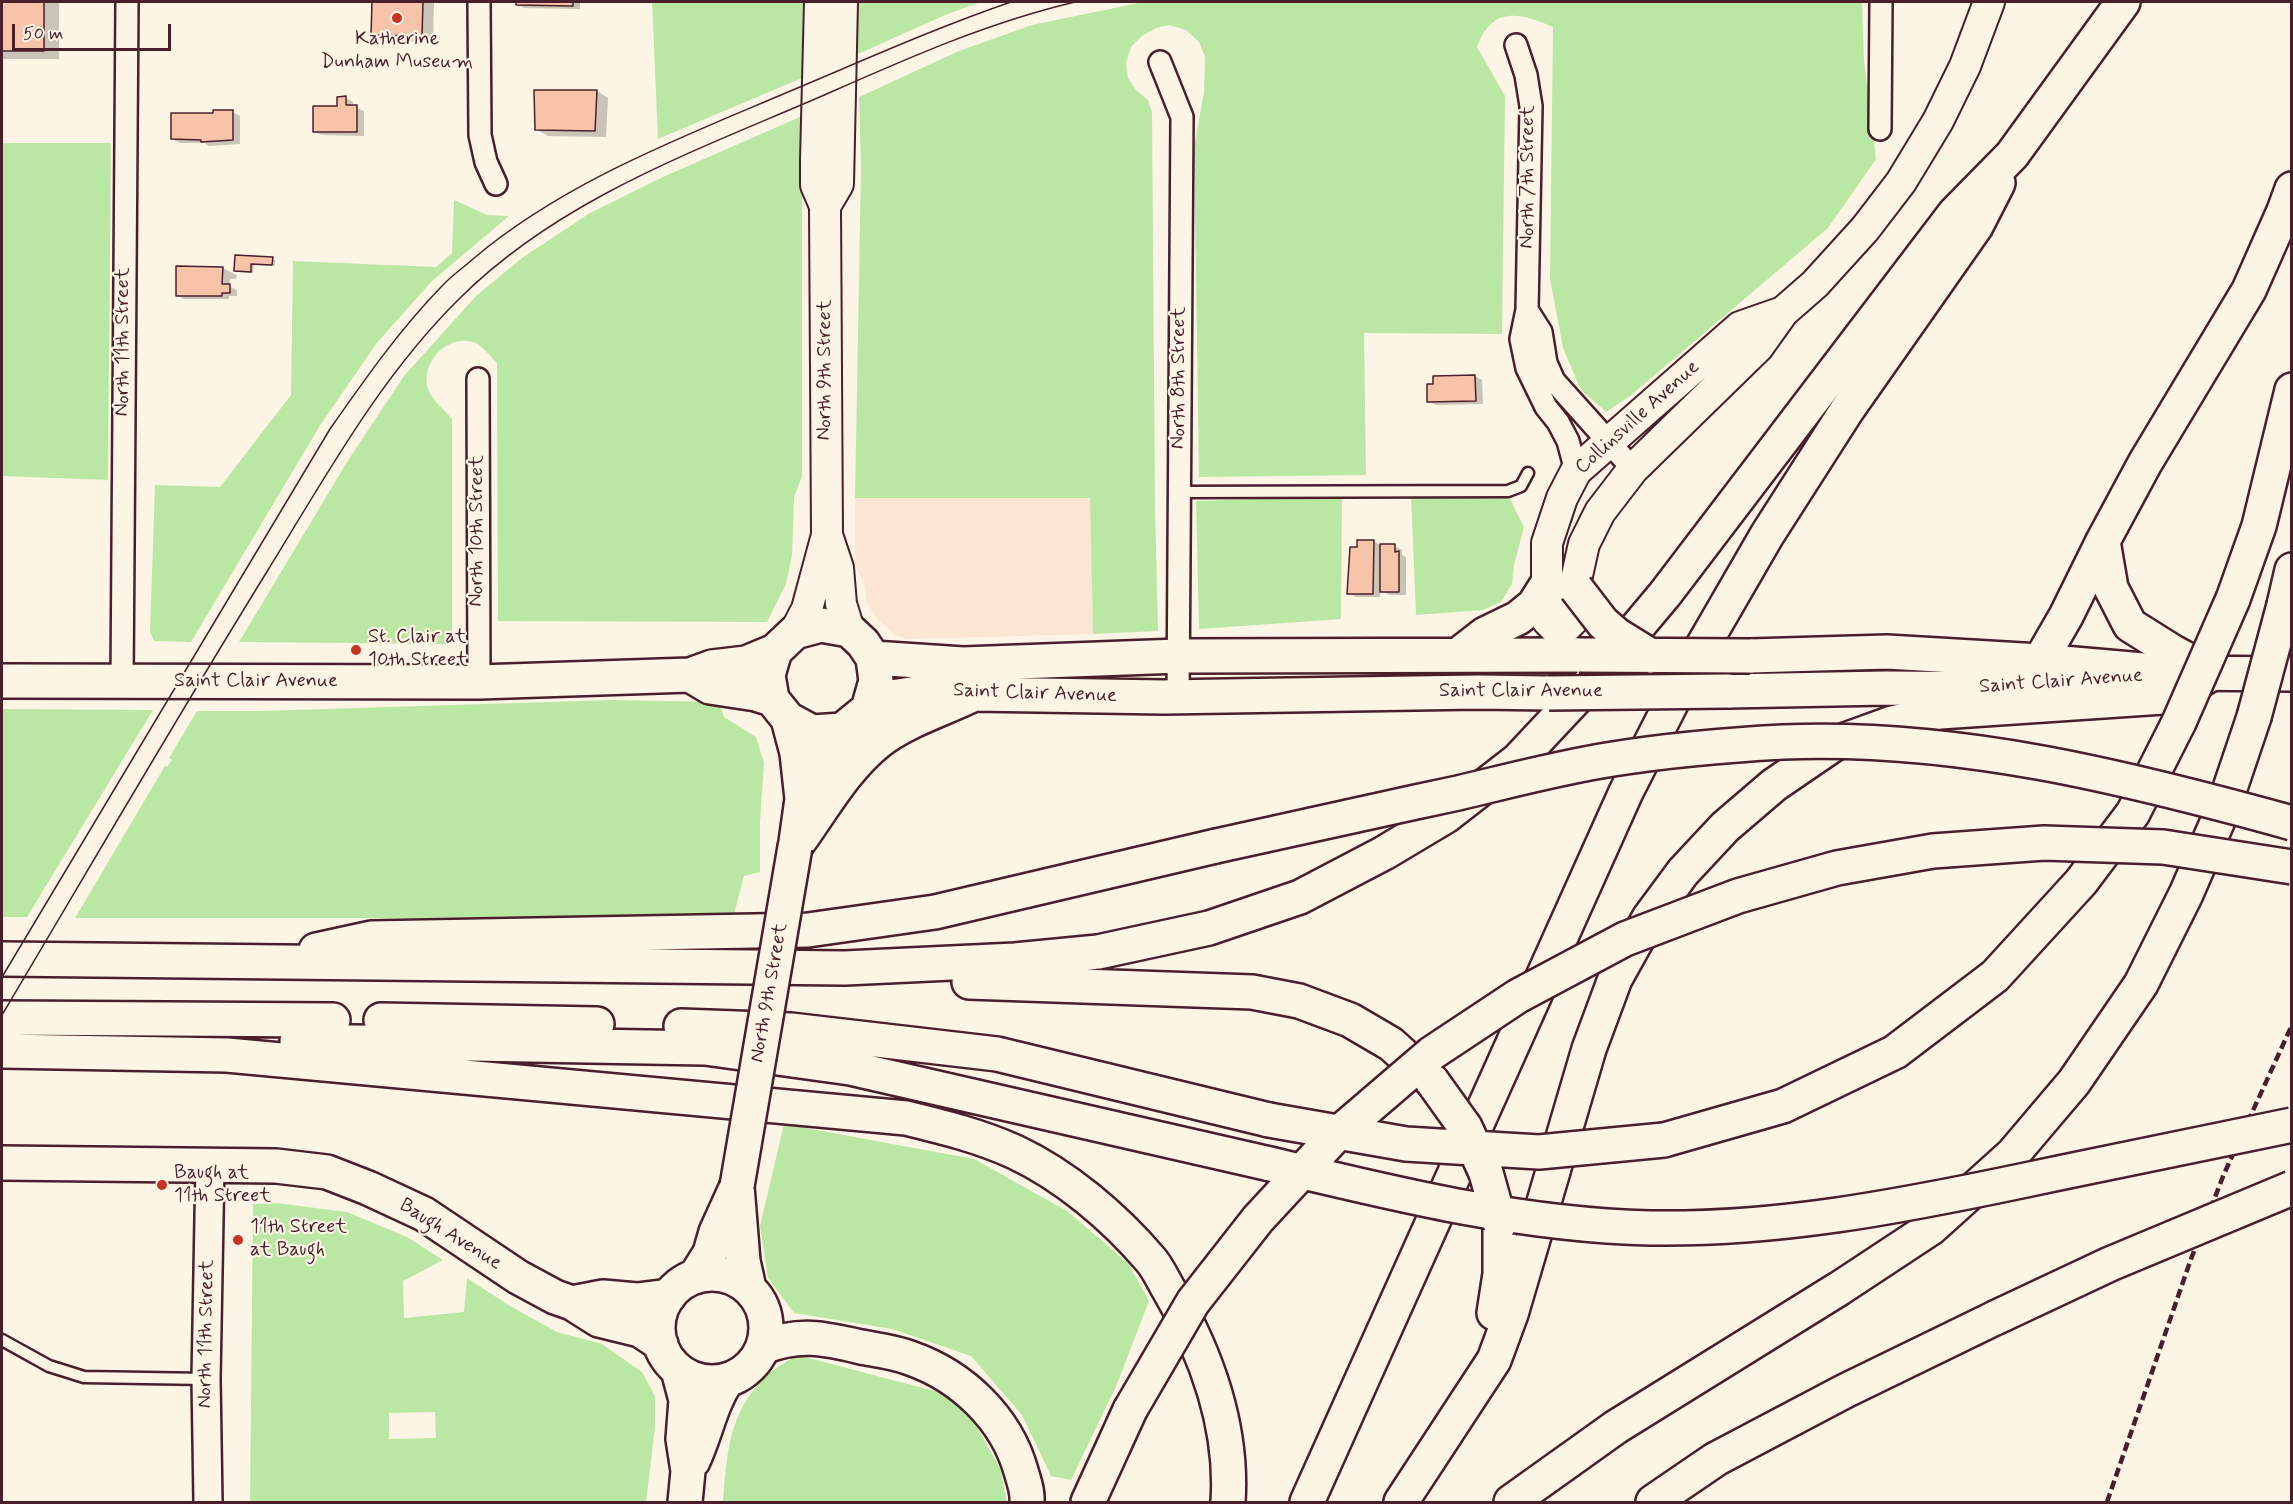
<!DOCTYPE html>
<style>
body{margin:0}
#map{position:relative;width:2293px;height:1504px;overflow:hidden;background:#fcf5e5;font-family:Mynerve,sans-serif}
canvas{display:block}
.frame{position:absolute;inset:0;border:3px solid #4a1f2b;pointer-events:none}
.scale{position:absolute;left:12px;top:24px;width:159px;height:27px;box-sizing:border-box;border:3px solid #4a1f2b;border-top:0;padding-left:8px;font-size:18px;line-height:21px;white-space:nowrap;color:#4a1f2b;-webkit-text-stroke:4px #fcf5e5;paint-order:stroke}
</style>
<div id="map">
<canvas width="2293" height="1504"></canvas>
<div class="frame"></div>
<div class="scale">50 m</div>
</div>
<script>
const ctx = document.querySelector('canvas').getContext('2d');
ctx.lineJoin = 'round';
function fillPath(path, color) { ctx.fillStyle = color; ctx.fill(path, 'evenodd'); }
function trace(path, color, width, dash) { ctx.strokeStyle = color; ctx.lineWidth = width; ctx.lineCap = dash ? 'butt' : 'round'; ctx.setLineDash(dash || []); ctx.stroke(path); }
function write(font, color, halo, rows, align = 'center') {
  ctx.font = font + ' Mynerve,sans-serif'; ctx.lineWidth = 4.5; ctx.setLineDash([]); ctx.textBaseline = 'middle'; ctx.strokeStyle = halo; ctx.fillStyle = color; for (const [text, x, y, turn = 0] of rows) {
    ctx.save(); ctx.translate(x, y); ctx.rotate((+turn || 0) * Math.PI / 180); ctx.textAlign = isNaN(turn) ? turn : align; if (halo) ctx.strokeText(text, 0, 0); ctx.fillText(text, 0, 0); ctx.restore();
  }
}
fillPath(new Path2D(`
 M 855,498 L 1091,498 L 1093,634 L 908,639 L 895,635 L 876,618 L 867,602 L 864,583 L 855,566 Z`), '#fbe6d3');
fillPath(new Path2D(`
 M 652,2 L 803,2 L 802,78 L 658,139 Z
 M 857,2 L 981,2 L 945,15 L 856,55 Z
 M 1143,2 L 1862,2 L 1864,60 L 1876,159 L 1828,228 L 1630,396 L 1606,412 L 1581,390 L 1563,348 L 1550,279 L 1553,27 C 1519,12 1492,6 1477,47 L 1505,96 L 1502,334 L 1364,333 L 1366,475 L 1199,477 L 1194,147 L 1204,92 L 1205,57 L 1199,42 L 1186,30 L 1169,25 L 1156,28 L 1142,36 L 1131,47 L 1126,63 L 1128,78 L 1136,90 L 1148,100 L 1152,112 L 1155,506 L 1158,631 L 1093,634 L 1090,498 L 855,498 L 861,167 L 859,97 L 959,51 L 1032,25 Z
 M 802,116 L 802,476 L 794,498 L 792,555 L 786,584 L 767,622 L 498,621 L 497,363 C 491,357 483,347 476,343 C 451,333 423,358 427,385 C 429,398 444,409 452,419 L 452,643 L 448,644 L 239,642 L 347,462 L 404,376 L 476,296 L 522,258 L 590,213 L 663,177 Z
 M 2,143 L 111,143 L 108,480 L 2,476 Z
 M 454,200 L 487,215 L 509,216 L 432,281 L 376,344 L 321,424 L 191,642 L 154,641 L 150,632 L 155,485 L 220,487 L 291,395 L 293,261 L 436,267 L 452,253 Z
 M 1342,496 L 1341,619 L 1199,629 L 1196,501 Z
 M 1411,496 L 1509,497 L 1524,527 L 1514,565 L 1512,584 L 1501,602 L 1483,610 L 1416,615 Z
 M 612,700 L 719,702 L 724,717 L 756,737 L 764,763 L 760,822 L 760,872 L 744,876 L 734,914 L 408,918 L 75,918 L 165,766 L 167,767 L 172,760 L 169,758 L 197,711 L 261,711 Z
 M 2,709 L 153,710 L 27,917 L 2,917 Z
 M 784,1124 L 974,1159 L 1067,1211 L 1128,1263 L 1149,1301 L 1117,1384 L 1071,1480 L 1051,1476 L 1022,1415 L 971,1356 L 892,1329 L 794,1313 L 768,1278 L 760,1226 Z
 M 276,1203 L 347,1212 L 407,1237 L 443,1260 L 403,1281 L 404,1318 L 464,1312 L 467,1278 L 510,1306 L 557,1332 L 602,1344 L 642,1372 L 655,1396 L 655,1427 L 646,1502 L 250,1502 L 253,1204 ZM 389,1413 L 435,1412 L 436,1438 L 389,1439 Z
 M 797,1355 L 942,1393 L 973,1420 L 1000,1468 L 1007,1502 L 723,1502 C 727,1454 728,1413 766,1376 C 774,1368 787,1362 797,1355 Z`), '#bbe7a4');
fillPath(new Path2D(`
 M 2,2 L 59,2 L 59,59 L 2,59 Z
 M 373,2 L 434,2 L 433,42 L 384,41 L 372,34 Z
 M 517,2 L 580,2 L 580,9 L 524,8 L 517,4 Z
 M 597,91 L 608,98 L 606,137 L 548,136 L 536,129 Z
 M 346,98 L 353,102 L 353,107 L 364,111 L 364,136 L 321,135 L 314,131 Z
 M 214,112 L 233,112 L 240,116 L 240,144 L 209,146 L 205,143 L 180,143 L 173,139 L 214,114 Z
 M 237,257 L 272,259 L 275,260 L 275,266 L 254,265 L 253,273 L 239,272 L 236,270 Z
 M 222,268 L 237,275 L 236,279 L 230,279 L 229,286 L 237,290 L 237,296 L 229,296 L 229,299 L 184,299 L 177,295 Z
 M 1475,376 L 1482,380 L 1483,404 L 1436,405 L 1428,401 Z
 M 1374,541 L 1381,546 L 1395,546 L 1402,550 L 1402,555 L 1406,557 L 1406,595 L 1389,595 L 1380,590 L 1380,597 L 1356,597 L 1349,593 Z`), '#0003');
const building = new Path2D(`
 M 2,2 L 44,2 L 44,51 L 2,51 Z
 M 372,2 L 423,2 L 422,36 L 371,35 Z
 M 516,2 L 573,2 L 573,6 L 516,5 Z
 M 534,90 L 597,90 L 595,131 L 535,130 Z
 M 346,96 L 346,105 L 357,105 L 357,132 L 313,132 L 313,106 L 337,106 L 337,97 Z
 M 213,110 L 233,110 L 233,140 L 201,142 L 201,140 L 171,139 L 171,113 L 213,113 Z
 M 235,255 L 273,257 L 272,265 L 251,264 L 251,272 L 234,271 Z
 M 176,266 L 223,267 L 222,284 L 230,284 L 230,293 L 222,293 L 222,296 L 176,296 Z
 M 1475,375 L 1476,401 L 1427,402 L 1427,384 L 1433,384 L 1433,376 Z
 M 1357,540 L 1374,540 L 1373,594 L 1347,594 L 1350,547 L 1357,547 Z
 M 1380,544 L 1395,544 L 1395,552 L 1399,551 L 1399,592 L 1380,592 Z`);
fillPath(building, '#f8c4a9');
trace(building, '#4a1f2b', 1.5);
const service = new Path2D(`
 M 1180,492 L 1508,491 L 1521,486 L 1528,473
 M 2,1340 L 49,1366 L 84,1377 L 206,1379`);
const minor = new Path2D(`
 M 479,2 L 480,135 L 486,162 L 496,184
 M 1516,45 L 1526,75 L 1531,106 L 1527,310 L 1521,339 L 1527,368 L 1546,407 L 1558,422 L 1568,441 L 1576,471
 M 1160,62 L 1182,117 L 1178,697
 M 1880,129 L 1881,2
 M 1527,310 L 1541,332 L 1546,363 L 1554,381 L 1633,469
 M 478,379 L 479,682
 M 122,682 L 127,2`);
const tertiary = new Path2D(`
 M 208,1502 L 206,1379 L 210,1165`);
const secondary = new Path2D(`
 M 825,206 L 838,184 L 842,2
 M 827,535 L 838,568 L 841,604 L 849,630
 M 795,632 L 807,609 L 827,535 L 825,206 L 816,185 L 816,160 L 820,2
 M 1560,633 L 1547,620 L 1547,543 L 1562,498 L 1576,471 L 1740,327 L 1783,312
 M 1559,655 L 1560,633 L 1575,618 L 1576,580 L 1584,544 L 1600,512 L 1633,469 L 1758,347 L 1783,312 L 1815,284 L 1865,229 L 1901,182 L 1938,121 L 1965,66 L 1989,2`);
const primary = new Path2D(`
 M 1458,655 L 1485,634 L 1518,618 L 1534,605 L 1546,586
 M 1750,656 L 1887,652 L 2040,661 L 2177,673 L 2292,674
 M 873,658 L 963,664 L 1179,656 L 1579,655
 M 690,675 L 710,687 L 756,694 L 772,699
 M 2,681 L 479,682 L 690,675 L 712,667 L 746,663 L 775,651
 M 1728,691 L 1886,688 L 2010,689 L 2095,681
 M 868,709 L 876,681 L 873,658 L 863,643 L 849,630 L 821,625 L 795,632 L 775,651 L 768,675 L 772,699 L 788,719 L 812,732 L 842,730 L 868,709 L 891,697 L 931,691 L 974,694 L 1164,697 L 1478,692 L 1549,693
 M 788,719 L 797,753 L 802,799 L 796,842
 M 802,799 L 829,748 L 842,730
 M 795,847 C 821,812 844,769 878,742 C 904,721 944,709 974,694
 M 2,1163 L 276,1166 L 327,1172 L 368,1188 L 424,1214 L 518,1277 L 555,1297 L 572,1303 L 599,1320 L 640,1330 L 661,1344
 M 737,1186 L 743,1261 L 749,1288
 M658 1328a54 54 0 1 1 108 0a54 54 0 1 1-108 0Z
 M 695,1277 L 710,1253 L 716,1232 L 736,1188
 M 572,1303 L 603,1297 L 637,1300 L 669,1296
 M 678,1370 L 686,1400 L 683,1439 L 688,1471 L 685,1502
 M 693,1461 C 706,1434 710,1405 727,1380`);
const motorway = new Path2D(`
 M 2233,599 L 2259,526 L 2292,390
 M 2284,605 L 2292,570
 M 2212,673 L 2173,652 L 2130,625 L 2111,588 L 2103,541 L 2145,463 L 2249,290 L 2284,211 L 2292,189
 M 2010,689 L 2040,661 L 2066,616 L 2103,541
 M 316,950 L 371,938 L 808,930 L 935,912 L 1216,846
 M 2,959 L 845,968 L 1015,960 L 1098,952 L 1209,928 L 1300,897 L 1384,853 L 1446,816 L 1518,760 L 1592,681 L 1665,594 L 1955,213 L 2012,155 L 2123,2
 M 969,982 L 1252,992 L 1299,1001 L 1350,1020 L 1391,1044 L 1432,1081
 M 2,1018 L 333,1020
 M 381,1020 L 597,1024
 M 681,1026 L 791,1030 L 997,1054 L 1269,1120
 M 297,1041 L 705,1048 L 850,1068 L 1270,1164
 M 2,1051 L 227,1055 L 906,1118 C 943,1127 980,1136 1015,1152 C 1066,1176 1114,1217 1150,1259 C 1158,1268 1163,1280 1169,1290 C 1207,1354 1233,1428 1228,1502
 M 1664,1140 L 1783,1106 L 1895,1052 L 1995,976 L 2081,882 L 2133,813 L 2179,722
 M 1494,1313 L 1500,1274 L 1500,1223
 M 763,1347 C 799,1333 824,1338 861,1347 C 877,1350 895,1352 910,1358 C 962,1376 1006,1418 1021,1471 C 1024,1482 1028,1491 1027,1502
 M 1088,1502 L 1130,1410
 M 1307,1502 L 1626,792 L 1682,682 L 1767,535 L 1847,410 L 1976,226 L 1998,183
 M 1401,1502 L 1494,1360 L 1511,1314 L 1589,1049 L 1615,979 L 1649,918 L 1683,872 L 1725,827 L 1774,785 L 1834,744 L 1892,723 L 1940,712 L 2163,697 L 2190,687 L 2212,673
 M 1511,1502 L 1616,1427 L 1840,1288 L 1931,1228 L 2013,1154 L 2074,1082 L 2141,984 L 2186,894 L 2223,809 L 2254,717
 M 1653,1502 L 1716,1459 L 1845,1391 L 1995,1318`);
trace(service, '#4a1f2b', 15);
trace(minor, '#4a1f2b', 26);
trace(tertiary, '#4a1f2b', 32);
trace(secondary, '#4a1f2b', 34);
trace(primary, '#4a1f2b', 38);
trace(motorway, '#4a1f2b', 38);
trace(service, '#fcf5e5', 10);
trace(minor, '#fcf5e5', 21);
trace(tertiary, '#fcf5e5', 27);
trace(secondary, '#fcf5e5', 30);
trace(primary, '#fcf5e5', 33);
trace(motorway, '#fcf5e5', 33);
trace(new Path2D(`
 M 2,977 L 330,429 C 365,379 400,329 442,286 C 451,276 463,268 473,259 C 564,182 680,138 788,92 C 862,61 935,28 1011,2
 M 2,1015 C 90,867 177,717 268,570 C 326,476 380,377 459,299 C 559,199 695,151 822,96 C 906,59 986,23 1075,2`), '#4a1f2b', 1.5);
trace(new Path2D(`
 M 2107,1502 L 2191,1259 L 2224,1174 L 2292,1025`), '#4a1f2b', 4.5, [9, 4.5]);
const primaryBridge = new Path2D(`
 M 1576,588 L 1603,623 L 1617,635 L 1651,656
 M 1579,655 L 1750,656
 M 1549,693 L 1728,691
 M 737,1186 L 795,847`);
const motorwayBridge = new Path2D(`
 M 2254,717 L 2284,605
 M 2179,722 L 2233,599
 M 1216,846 C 1296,828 1377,810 1458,793 C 1509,781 1561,767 1613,759 C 1670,750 1726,745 1783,742 C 1957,735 2126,777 2292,823
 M 1432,1081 L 1465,1127 L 1486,1173 L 1500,1223
 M 1269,1120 L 1406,1144 L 1539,1152 L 1664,1140
 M 1270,1164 C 1395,1194 1520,1225 1650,1228 C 1777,1230 1897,1207 2021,1181 C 2111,1162 2201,1144 2292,1125
 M 1995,1318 L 2110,1264 L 2292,1188
 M 1130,1410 L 1193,1302 L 1258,1219 L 1334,1137 L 1432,1053 L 1518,996 L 1625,939 L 1738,896 L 1837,868 L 1933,851 L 2044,843 L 2163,847 L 2292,867`);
trace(primaryBridge, '#4a1f2b', 38, []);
trace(motorwayBridge, '#4a1f2b', 38, []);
trace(primaryBridge, '#fcf5e5', 33);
trace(motorwayBridge, '#fcf5e5', 33);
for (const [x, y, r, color] of [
 [397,18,6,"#c8321e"],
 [356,650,6,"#c8321e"],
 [162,1185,6,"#c8321e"],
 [238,1240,6,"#c8321e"]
]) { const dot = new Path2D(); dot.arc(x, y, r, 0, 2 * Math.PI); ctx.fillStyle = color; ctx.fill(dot); trace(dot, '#fcf5e5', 2); }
write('20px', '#4a1f2b', '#fcf5e5', [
 ["Katherine",397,40,"center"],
 ["Dunham Museum",397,63,"center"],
 ["St. Clair at",368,638],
 ["10th Street",368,661],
 ["Baugh at",174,1174],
 ["11th Street",174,1197],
 ["11th Street",250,1228],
 ["at Baugh",250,1251]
], 'left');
write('20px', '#4a1f2b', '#fcf5e5', [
 ["North 7th Street",1529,177,-90],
 ["North 11th Street",124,342,-90],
 ["North 9th Street",826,370,-90],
 ["North 8th Street",1180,378,-90],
 ["Collinsville Avenue",1638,418,-42],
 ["North 10th Street",478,531,-90],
 ["Saint Clair Avenue",256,682],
 ["Saint Clair Avenue",2061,682,-4],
 ["Saint Clair Avenue",1521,692],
 ["Saint Clair Avenue",1035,694,2],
 ["North 9th Street",770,993,-80],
 ["Baugh Avenue",450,1235,32],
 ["North 11th Street",207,1334,-89]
]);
</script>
